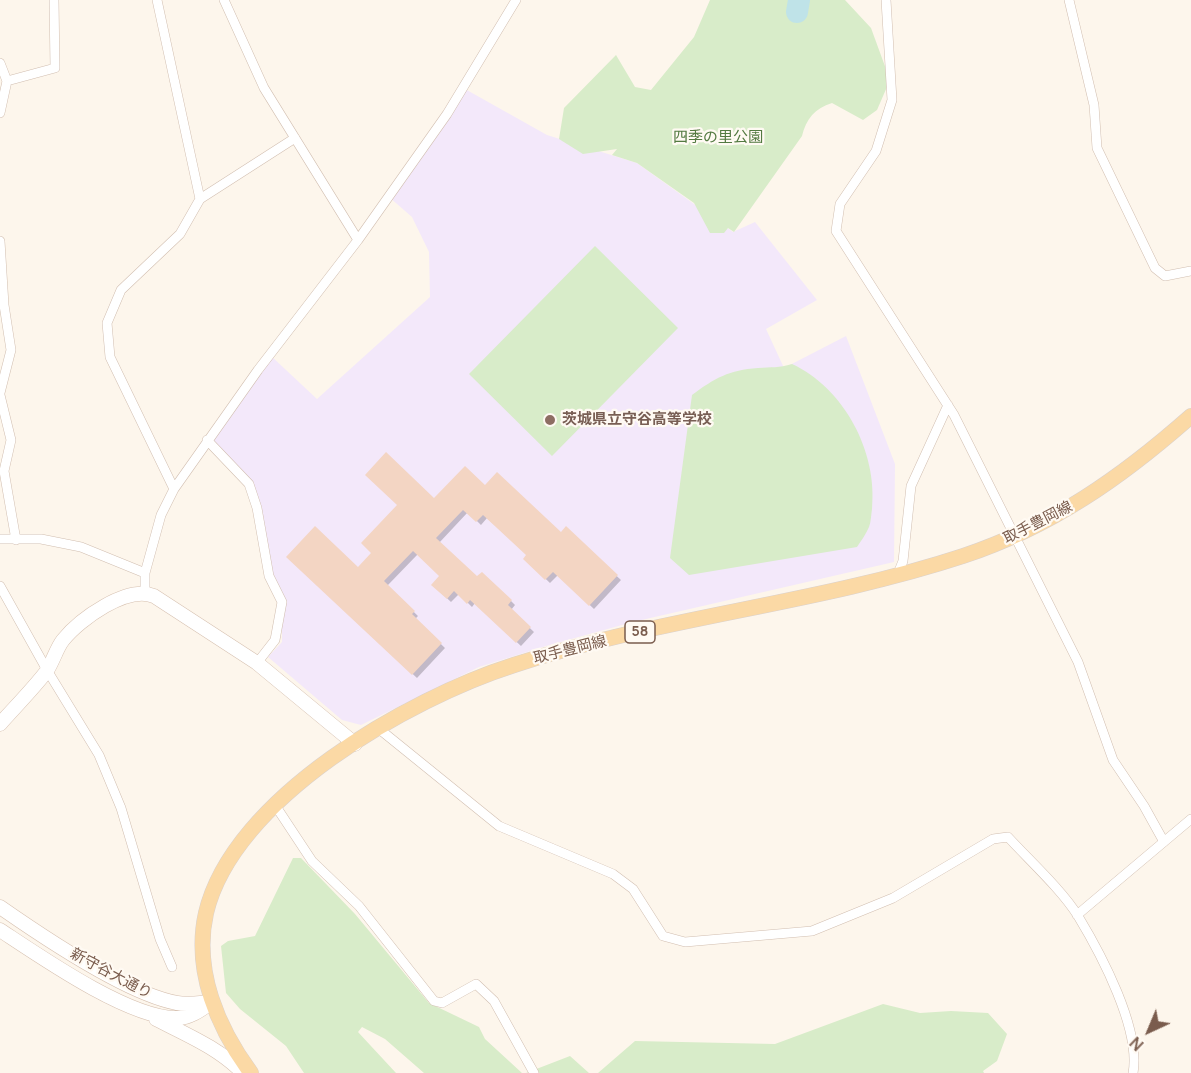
<!DOCTYPE html>
<meta charset="utf-8">
<style>
body{margin:0}
#map{position:relative;width:1191px;height:1073px;overflow:hidden;background:#fdf6ec;font-family:Manrope,sans-serif}
canvas{display:block}
.north{position:absolute;left:1119px;top:1001px;width:60px;height:60px;-webkit-text-stroke:4px #fffaf3;paint-order:stroke;rotate:224deg;font-size:16px;font-weight:700;line-height:24px;text-align:center;color:#7a5c4d}
.north::after{content:'';display:block;margin:auto;width:21px;height:27px;background:#7a5c4d;clip-path:polygon(50% 0,100% 100%,50% 72%,0 100%)}
</style>
<div id="map">
<canvas width="1191" height="1073"></canvas>
<div class="north">N</div>
</div>
<script>
const ctx = document.querySelector('canvas').getContext('2d');
ctx.lineJoin = 'round';
function fillPath(path, color) { ctx.fillStyle = color; ctx.fill(path, 'evenodd'); }
function trace(path, color, width, dash) { ctx.strokeStyle = color; ctx.lineWidth = width; ctx.lineCap = dash ? 'butt' : 'round'; ctx.setLineDash(dash || []); ctx.stroke(path); }
function write(font, color, halo, rows, align = 'center') {
  ctx.font = font + ' Manrope,"Noto Sans JP",sans-serif'; ctx.lineWidth = 4.5; ctx.setLineDash([]); ctx.textBaseline = 'middle'; ctx.strokeStyle = halo; ctx.fillStyle = color; for (const [text, x, y, turn = 0] of rows) {
    ctx.save(); ctx.translate(x, y); ctx.rotate((+turn || 0) * Math.PI / 180); ctx.textAlign = isNaN(turn) ? turn : align; if (halo) ctx.strokeText(text, 0, 0); ctx.fillText(text, 0, 0); ctx.restore();
  }
}
fillPath(new Path2D(`
 M 465,89 L 547,135 L 637,163 L 733,232 L 755,222 L 817,300 L 766,329 L 784,368 L 846,336 L 895,464 L 894,562 L 633,622 L 546,646 L 479,667 L 361,725 L 342,720 L 268,657 L 282,642 L 282,602 L 269,576 L 249,484 L 207,440 L 270,355 L 317,399 L 430,297 L 429,252 L 412,217 L 389,197 Z`), '#f3e8fa');
fillPath(new Path2D(`
 M 710,0 L 845,0 L 871,28 L 890,80 L 877,110 L 863,120 L 832,103 C 815,108 806,119 802,136 L 734,232 L 728,228 L 724,233 L 710,233 L 694,203 L 637,163 L 612,155 L 617,149 L 583,154 L 559,139 L 564,108 L 616,55 L 635,87 L 651,90 L 694,37 Z
 M 595,246 L 678,328 L 552,456 L 469,374 Z
 M 792,364 C 844,388 878,452 872,509 C 871,515 871,522 869,527 C 866,534 861,541 857,547 L 689,575 L 670,558 L 692,395 C 715,378 729,370 758,368 C 771,367 779,368 792,364 Z
 M 293,858 L 301,858 L 355,914 L 429,1003 L 479,1027 L 485,1039 L 522,1073 L 424,1073 L 385,1039 L 362,1027 L 358,1032 L 396,1073 L 304,1073 L 286,1046 L 240,1009 L 226,993 L 221,946 L 228,941 L 255,936 Z
 M 883,1004 L 920,1013 L 951,1011 L 988,1013 L 1007,1034 L 997,1061 L 983,1071 L 984,1073 L 598,1073 L 635,1041 L 775,1044 Z
 M 570,1056 L 589,1073 L 526,1073 Z`), '#d8ecc9');
fillPath(new Path2D(`
 M 485,487 L 561,534 L 566,529 L 621,580 L 594,609 L 558,575 L 550,583 L 525,559 L 528,555 L 487,518 L 481,525 L 468,512 L 439,543 L 477,578 L 511,601 L 515,605 L 511,610 L 534,632 L 521,646 L 475,603 L 472,607 L 459,594 L 451,602 L 433,585 L 441,576 L 418,554 L 387,586 L 418,616 L 415,619 L 445,648 L 417,678 L 288,557 L 358,569 L 373,553 L 399,505 L 435,500 Z`), '#0003');
trace(new Path2D(`
 M 797,12 L 799,0`), '#bfe3e8', 22);
fillPath(new Path2D(`
 M 386,452 L 434,498 L 465,466 L 485,485 L 497,472 L 561,532 L 566,526 L 618,575 L 589,606 L 553,572 L 545,580 L 523,559 L 526,555 L 483,515 L 476,522 L 463,510 L 436,538 L 477,576 L 482,572 L 512,600 L 508,605 L 531,627 L 516,643 L 470,600 L 467,604 L 454,591 L 447,599 L 431,585 L 439,576 L 413,551 L 384,581 L 415,611 L 412,614 L 442,643 L 412,675 L 286,557 L 315,526 L 358,567 L 371,553 L 361,543 L 397,505 L 365,475 Z`), '#f3d5c3');
const street = new Path2D(`
 M 157,0 L 200,199
 M 224,0 L 264,88 L 358,240
 M 886,0 L 892,100 L 876,151 L 840,204 L 836,231 L 954,415 L 1078,662 L 1113,760 L 1144,806 L 1164,842
 M 1069,0 L 1094,105 L 1097,148 L 1155,268 L 1165,276 L 1191,271
 M 0,63 L 7,81 L 0,113
 M 7,81 L 55,68 L 54,0
 M 0,241 L 4,305 L 11,350 L 0,393
 M 0,395 L 11,440 L 4,471 L 16,540
 M 207,440 L 249,484 L 257,508 L 269,576 L 282,602 L 275,640 L 257,663
 M 174,489 L 110,357 L 107,323 L 121,290 L 180,234 L 200,199 L 295,138
 M 0,539 L 41,539 L 81,547 L 145,573
 M 897,576 L 903,561 L 911,486 L 948,405
 M 0,586 L 47,670 L 99,755 L 121,808 L 160,939 L 172,967
 M 145,593 L 145,573 L 161,515 L 174,489 L 258,370 L 358,240 L 447,114 L 516,0
 M 378,728 L 499,826 L 613,874 L 633,889 L 663,936 L 685,942 L 812,931 L 893,898 L 993,839 L 1008,837 C 1029,860 1062,890 1078,916 C 1101,954 1141,1029 1133,1073
 M 275,805 L 312,861 L 359,906 L 434,1001 L 442,1003 L 476,984 L 494,1001 L 534,1073
 M 1077,915 L 1191,819`);
const secondary = new Path2D(`
 M 0,724 C 15,707 32,690 46,672 C 53,662 56,649 63,640 C 80,619 127,585 154,596 L 257,663 L 355,744
 M 0,907 C 43,937 127,994 177,1003 C 188,1005 199,1003 210,1002
 M 0,930 C 41,957 127,1017 175,1018 C 189,1019 201,1010 212,1002
 M 156,1019 C 187,1035 219,1048 243,1073`);
const primary = new Path2D(`
 M 251,1073 C 218,1028 193,971 206,913 C 233,798 410,698 514,665 C 661,617 817,604 963,556 C 1051,527 1122,477 1191,416`);
trace(street, '#d1beb0', 10);
trace(secondary, '#d6c0b0', 15);
trace(primary, '#dad1cd', 16);
trace(street, '#fff', 9);
trace(secondary, '#fff', 14);
trace(primary, '#fbd9a5', 15);
for (const [x, y, r, color] of [
 [550,420,6,"#8d6e63"]
]) { const dot = new Path2D(); dot.arc(x, y, r, 0, 2 * Math.PI); ctx.fillStyle = color; ctx.fill(dot); trace(dot, '#fffaf3', 2); }
for (const [x, y, w] of [
 [640,632,30]
]) { const box = new Path2D(); box.roundRect(x - w / 2, y - 11, w, 22, 4.5); ctx.fillStyle = '#fffaf3'; ctx.fill(box); trace(box, '#7a5c4d', 1.5); }
write('bold 14px', '#7a5c4d', null, [
 ["58",640,632]
]);
write('15px', '#537a41', '#fffaf3', [
 ["四季の里公園",718,138]
]);
write('bold 15px', '#785e54', '#fffaf3', [
 ["茨城県立守谷高等学校",562,420]
], 'left');
write('15px', '#7a5c4d', '#fffaf3', [
 ["取手豊岡線",1038,523,-27],
 ["取手豊岡線",570,650,-14],
 ["新守谷大通り",111,974,28]
]);
</script>
